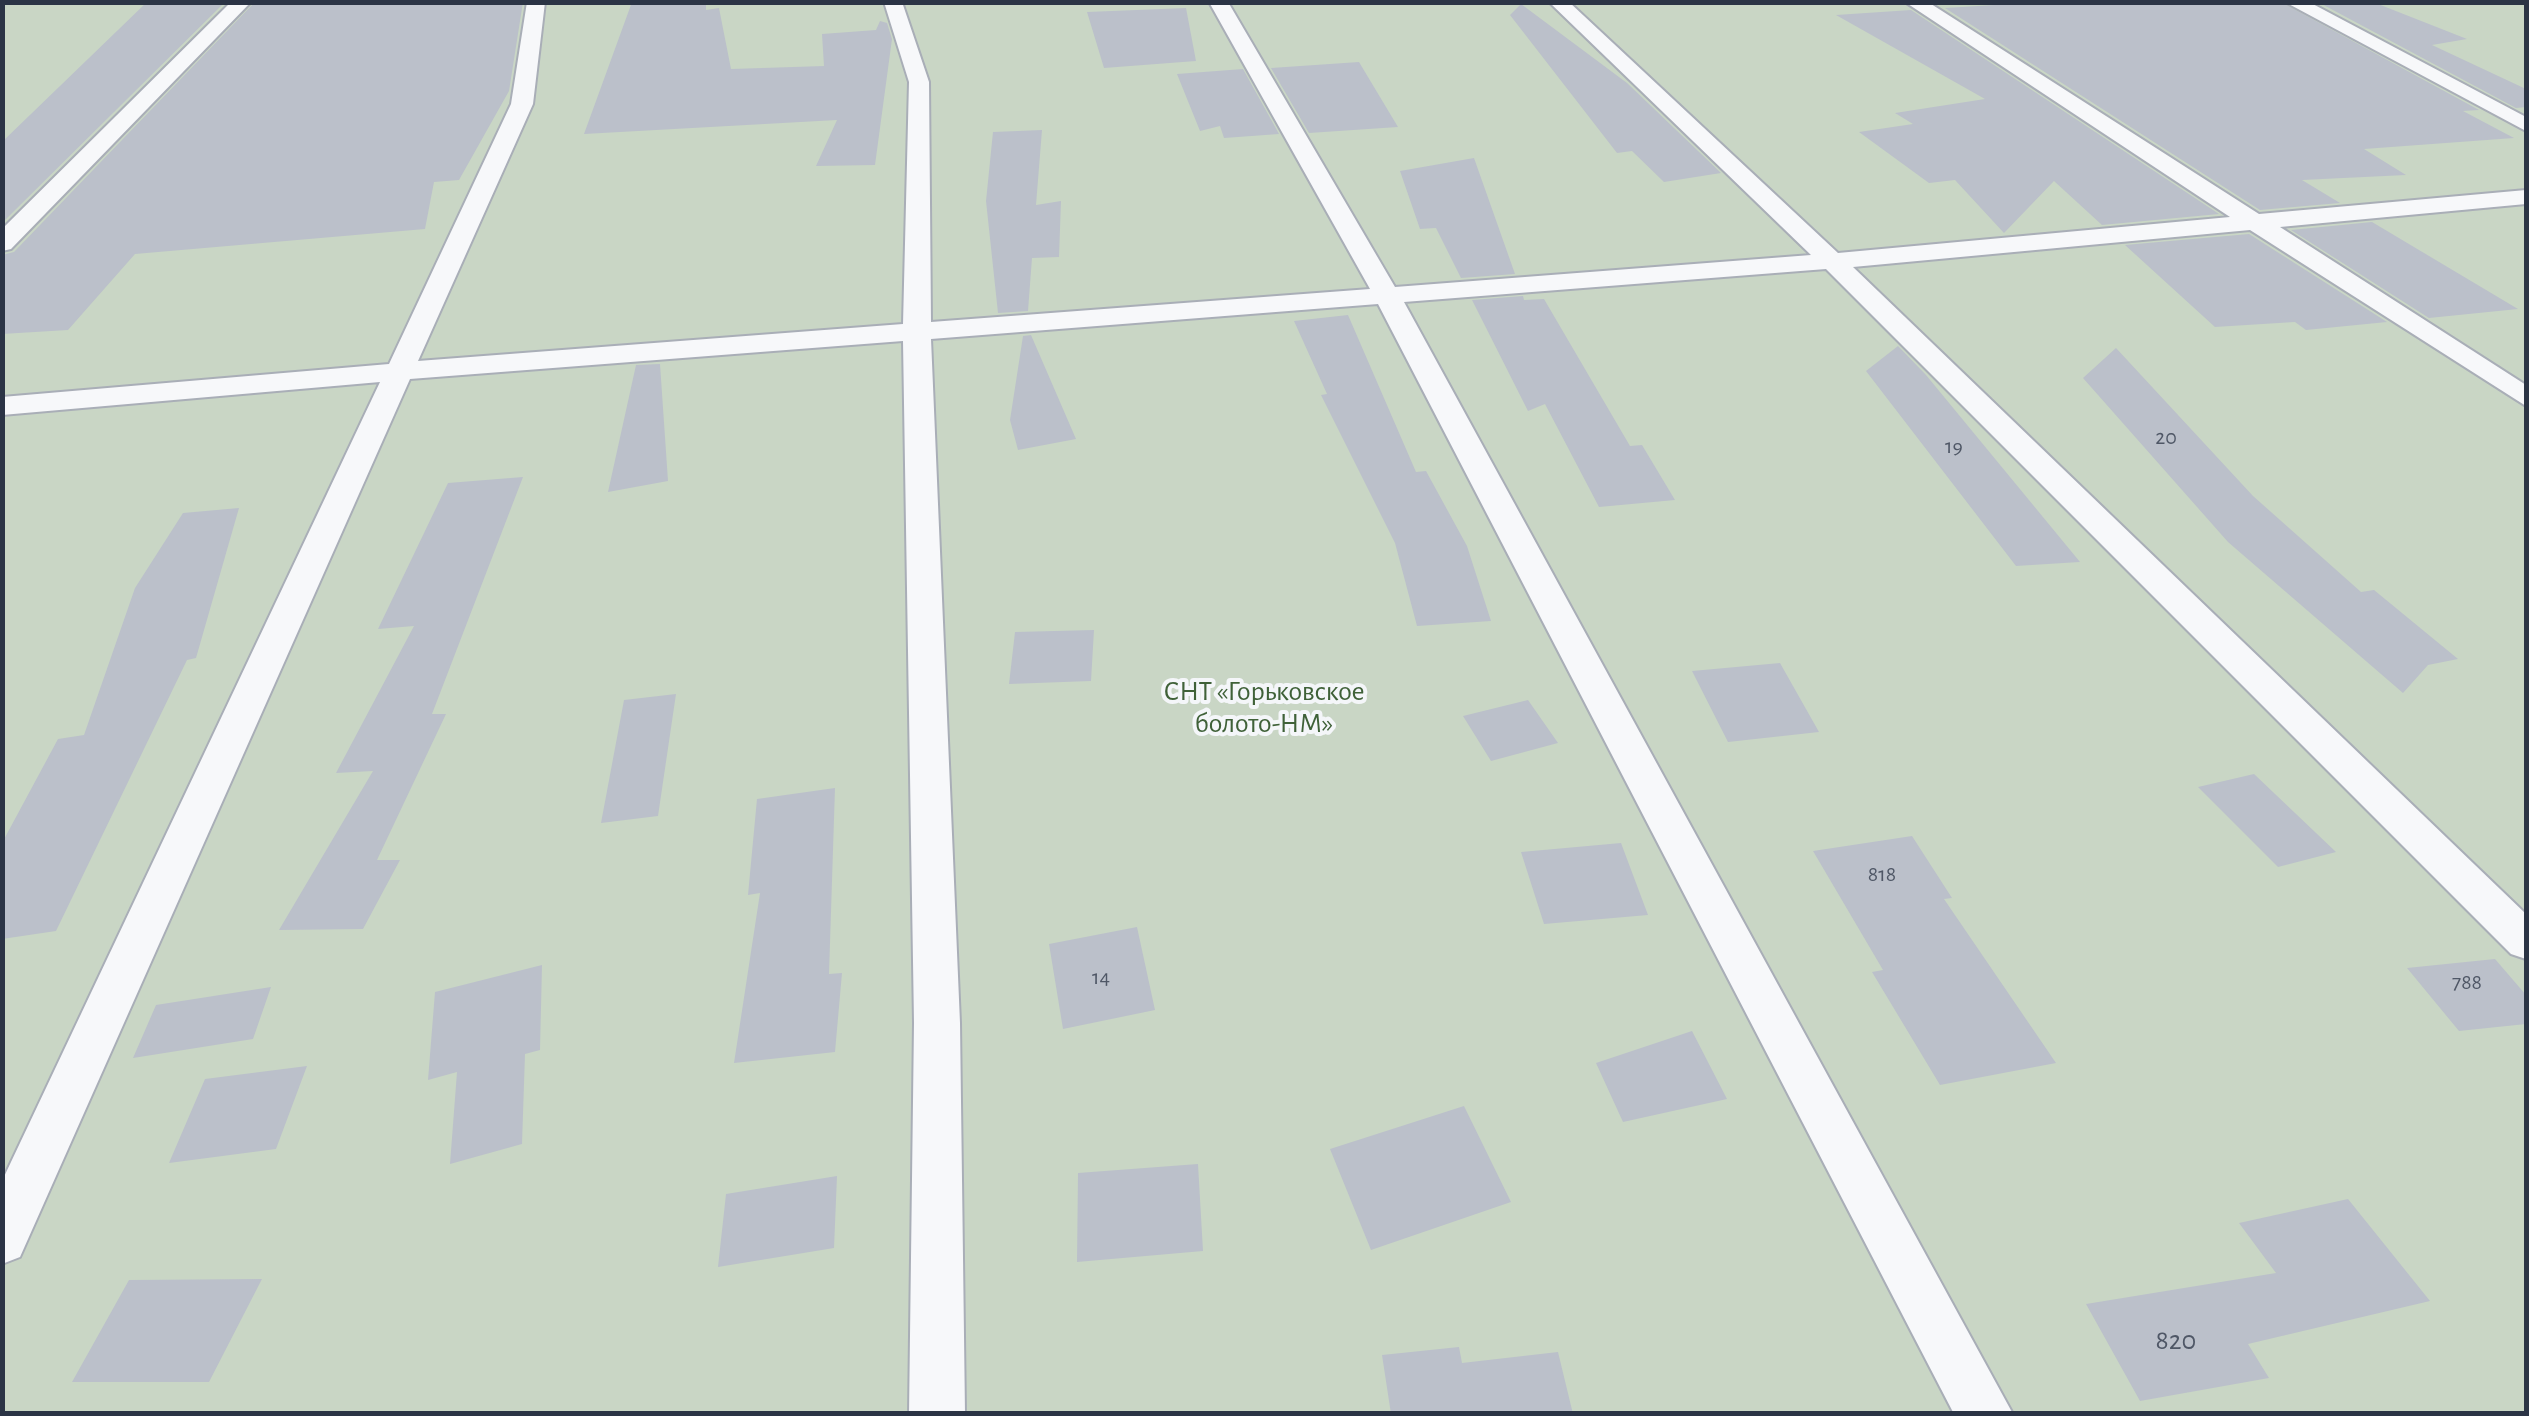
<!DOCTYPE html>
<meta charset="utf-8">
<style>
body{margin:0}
#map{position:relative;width:2529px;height:1416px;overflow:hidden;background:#e4e7ec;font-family:"Alegreya Sans",sans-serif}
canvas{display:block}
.frame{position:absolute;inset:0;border:5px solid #2b3445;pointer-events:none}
</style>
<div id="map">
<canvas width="2529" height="1416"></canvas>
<div class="frame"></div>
</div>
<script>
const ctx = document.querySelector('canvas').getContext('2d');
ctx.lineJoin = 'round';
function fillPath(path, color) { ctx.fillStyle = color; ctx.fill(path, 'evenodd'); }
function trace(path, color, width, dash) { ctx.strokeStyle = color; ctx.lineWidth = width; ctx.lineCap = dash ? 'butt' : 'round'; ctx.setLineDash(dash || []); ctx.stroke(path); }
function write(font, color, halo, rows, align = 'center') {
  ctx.font = font + ' "Alegreya Sans",sans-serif'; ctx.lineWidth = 8; ctx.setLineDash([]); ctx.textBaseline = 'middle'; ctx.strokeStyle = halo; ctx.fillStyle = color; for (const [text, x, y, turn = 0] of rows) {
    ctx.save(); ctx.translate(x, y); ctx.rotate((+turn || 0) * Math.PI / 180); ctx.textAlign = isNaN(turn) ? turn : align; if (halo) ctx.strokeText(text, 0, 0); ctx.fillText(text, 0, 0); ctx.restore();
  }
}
fillPath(new Path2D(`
 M 3,3 L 2526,3 L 2526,1413 L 3,1413 Z`), '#c9d6c5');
fillPath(new Path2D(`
 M 147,2 L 225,2 L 2,223 L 2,142 Z
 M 255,2 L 523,2 L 509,91 L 459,180 L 434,182 L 425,229 L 135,254 L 68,330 L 2,334 L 2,255 L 14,252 Z
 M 632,2 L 706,2 L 706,10 L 719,8 L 731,69 L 824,66 L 822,34 L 876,30 L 880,21 L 887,23 L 892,39 L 875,165 L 816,166 L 837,120 L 584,134 Z
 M 2044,2 L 2281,2 L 2479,110 L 2463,111 L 2514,138 L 2364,149 L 2406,175 L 2302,180 L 2340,203 L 2260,210 L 1945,8 Z
 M 2318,2 L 2373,2 L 2467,39 L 2432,45 L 2526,89 L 2526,107 L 2516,108 Z
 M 1521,4 L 1627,83 L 1721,173 L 1664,182 L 1632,151 L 1617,153 L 1510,15 Z
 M 1186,8 L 1196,61 L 1104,68 L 1087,12 Z
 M 1911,10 L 2219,214 L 2102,225 L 2054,181 L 2004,233 L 1955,180 L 1929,183 L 1859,132 L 1913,124 L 1895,113 L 1985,99 L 1836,15 Z
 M 1359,62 L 1398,127 L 1309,133 L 1271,68 Z
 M 1243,69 L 1279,134 L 1224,138 L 1220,126 L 1200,131 L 1177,74 Z
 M 1042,130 L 1036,205 L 1061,201 L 1059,257 L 1032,258 L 1028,311 L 998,313 L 986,201 L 993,132 Z
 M 1474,158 L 1515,274 L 1461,278 L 1436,228 L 1420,229 L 1400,171 Z
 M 2372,222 L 2518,309 L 2429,318 L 2291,230 Z
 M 2249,234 L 2387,322 L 2306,330 L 2295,322 L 2215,327 L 2125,245 Z
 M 1523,296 L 1524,300 L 1544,299 L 1630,446 L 1642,445 L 1675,500 L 1599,507 L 1545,404 L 1528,411 L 1472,300 Z
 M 1348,315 L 1416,472 L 1426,471 L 1467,546 L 1491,621 L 1417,626 L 1395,543 L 1321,395 L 1327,394 L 1294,321 Z
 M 1031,335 L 1076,439 L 1018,450 L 1010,420 L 1023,336 Z
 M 1898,346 L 1926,375 L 2080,562 L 2016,566 L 1866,371 Z
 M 2116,348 L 2253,496 L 2361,592 L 2374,590 L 2458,659 L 2428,665 L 2403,693 L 2228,542 L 2083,378 Z
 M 660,364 L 668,481 L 608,492 L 636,365 Z
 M 523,477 L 432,714 L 446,714 L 377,860 L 400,860 L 363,929 L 279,930 L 373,771 L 336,773 L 414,626 L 378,629 L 448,483 Z
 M 239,508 L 196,658 L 187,660 L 56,931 L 2,939 L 2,843 L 58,739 L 84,735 L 135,588 L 183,513 Z
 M 1094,630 L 1091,681 L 1009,684 L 1015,632 Z
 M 1780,663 L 1819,732 L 1728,742 L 1692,671 Z
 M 676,694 L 658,816 L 601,823 L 624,700 Z
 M 1528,700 L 1558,743 L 1491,761 L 1463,716 Z
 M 2254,774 L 2336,852 L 2278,867 L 2198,787 Z
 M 835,788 L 829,974 L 842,973 L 835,1052 L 734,1063 L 760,893 L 748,895 L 757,799 Z
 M 1912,836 L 1952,898 L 1944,899 L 2056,1063 L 1940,1085 L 1872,972 L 1883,970 L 1813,851 Z
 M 1621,843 L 1648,915 L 1544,924 L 1521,852 Z
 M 1137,927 L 1155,1010 L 1063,1029 L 1049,944 Z
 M 2495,959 L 2526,995 L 2526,1024 L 2459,1031 L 2407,968 Z
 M 542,965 L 540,1050 L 525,1054 L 522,1144 L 450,1164 L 457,1072 L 428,1080 L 435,992 Z
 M 271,987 L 253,1039 L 133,1058 L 156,1005 Z
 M 1692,1031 L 1727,1099 L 1623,1122 L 1596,1063 Z
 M 307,1066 L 276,1149 L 169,1163 L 205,1079 Z
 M 1464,1106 L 1511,1202 L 1371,1250 L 1330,1149 Z
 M 1198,1164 L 1203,1251 L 1077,1262 L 1078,1173 Z
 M 837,1176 L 834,1248 L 718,1267 L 726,1194 Z
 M 2348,1199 L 2430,1301 L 2248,1344 L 2269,1378 L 2140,1401 L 2086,1304 L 2276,1273 L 2239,1223 Z
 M 262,1279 L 209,1382 L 72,1382 L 129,1280 Z
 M 1459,1347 L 1462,1363 L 1558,1352 L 1573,1414 L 1391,1414 L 1382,1355 Z`), '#bbc0ca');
const lane = new Path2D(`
 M 231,2 L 251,2 L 11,249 L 2,251 L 2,229 Z
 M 527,2 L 545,2 L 533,104 L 418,361 L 903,324 L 909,82 L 884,2 L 902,2 L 929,82 L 931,322 L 1370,289 L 1209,2 L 1228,2 L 1395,287 L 1811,255 L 1549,2 L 1569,2 L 1838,253 L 2230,217 L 1905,2 L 1928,2 L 2259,214 L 2526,190 L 2526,204 L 2280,227 L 2526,385 L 2526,406 L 2250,230 L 1853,267 L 2526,914 L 2526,959 L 2511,954 L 1826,269 L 1404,302 L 2013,1414 L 1954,1414 L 1378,304 L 931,339 L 960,1023 L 965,1414 L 909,1414 L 914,1023 L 903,341 L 410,379 L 20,1257 L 2,1264 L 2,1181 L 380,382 L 2,415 L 2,397 L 389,364 L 511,104 Z
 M 2285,2 L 2309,2 L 2526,117 L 2526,131 Z`);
trace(lane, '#a9aeb7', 4);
fillPath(lane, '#f7f8fa');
write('22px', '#4f5766', null, [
 ["20",2166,437],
 ["19",1954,446],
 ["818",1882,874],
 ["14",1101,977],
 ["788",2467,982]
]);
write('28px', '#3f6138', '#f4f6f9', [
 ["СНТ «Горьковское",1264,692],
 ["болото-НМ»",1264,724]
]);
write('28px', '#4f5766', null, [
 ["820",2176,1341]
]);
</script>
